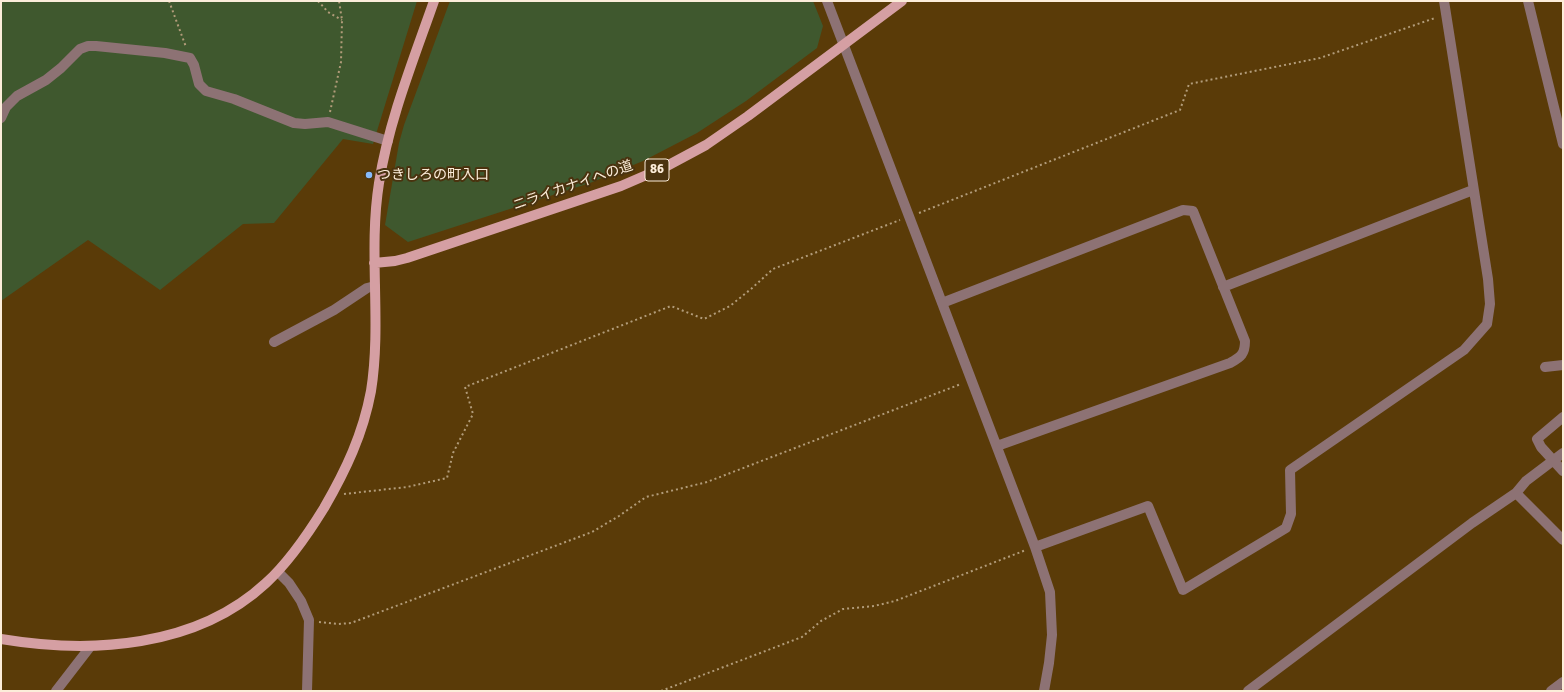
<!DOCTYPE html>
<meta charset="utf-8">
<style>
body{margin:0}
#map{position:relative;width:1564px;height:692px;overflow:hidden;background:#5a3b08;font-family:Signika,sans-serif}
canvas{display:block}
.frame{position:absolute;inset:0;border:2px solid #fcedda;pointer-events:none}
</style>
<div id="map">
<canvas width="1564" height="692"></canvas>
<div class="frame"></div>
</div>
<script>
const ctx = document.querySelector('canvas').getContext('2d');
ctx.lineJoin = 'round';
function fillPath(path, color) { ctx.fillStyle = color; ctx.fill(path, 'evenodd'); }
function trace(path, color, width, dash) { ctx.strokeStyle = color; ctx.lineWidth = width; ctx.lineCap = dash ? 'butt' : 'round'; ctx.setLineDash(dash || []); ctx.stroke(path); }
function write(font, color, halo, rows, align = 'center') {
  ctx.font = font + ' Signika,"Noto Sans JP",sans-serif'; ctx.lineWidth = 4; ctx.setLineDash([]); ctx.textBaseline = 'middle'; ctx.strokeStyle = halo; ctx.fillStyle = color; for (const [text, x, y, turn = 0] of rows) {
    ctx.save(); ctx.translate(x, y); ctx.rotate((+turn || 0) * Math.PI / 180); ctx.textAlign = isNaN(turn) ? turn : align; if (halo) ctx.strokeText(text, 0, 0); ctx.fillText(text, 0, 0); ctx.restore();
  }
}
fillPath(new Path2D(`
 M 1,1 L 417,1 L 373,144 L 343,139 L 274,223 L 243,224 L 160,290 L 88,240 L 1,301 Z
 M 450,1 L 813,1 L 823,26 L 817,48 L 746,101 L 697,133 L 643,161 L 590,183 L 408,242 L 385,225 L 399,143 L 404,125 Z`), '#3f582e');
trace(new Path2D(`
 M 169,1 L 186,47
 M 318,1 L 328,12 L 342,20
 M 330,112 L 341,62 L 342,20 L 339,1
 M 919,213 L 1180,110 L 1189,84 L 1320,58 L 1435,18
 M 344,494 L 407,487 L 447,478 L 453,453 L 473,414 L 465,387 L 671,306 L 704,319 L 730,306 L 751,289 L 773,269 L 900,220
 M 319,622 L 338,624 L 351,623 L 592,532 L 619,516 L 646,497 L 707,482 L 961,384
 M 661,691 L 802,637 L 821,621 L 843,609 L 874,606 L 895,601 L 1026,550`), '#b29c7a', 2, [2, 3]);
trace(new Path2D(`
 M 827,1 L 1035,547 L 1050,592 L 1052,635 L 1049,663 L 1044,691
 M 1528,1 L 1563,144
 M 1,118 L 6,107 L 17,96 L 46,80 L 61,68 L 80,49 L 88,46 L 96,46 L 165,53 L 190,58 L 194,65 L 199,84 L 206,91 L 234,99 L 294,123 L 305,124 L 328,122 L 388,141
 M 1223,287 L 1473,190
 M 942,303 L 1183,210 L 1193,211 L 1245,341 C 1245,354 1241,357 1230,363 L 997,446
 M 274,342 L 334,310 L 367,288 L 375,286
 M 1545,367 L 1563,365
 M 1563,417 L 1537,439 L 1541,447 L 1563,471
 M 1516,493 L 1563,540
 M 1035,547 L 1148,506 L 1183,590 L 1286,528 L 1291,514 L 1290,470 L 1464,350 L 1487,324 L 1490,304 L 1488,279 L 1444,1
 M 278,572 L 289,583 L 301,601 L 309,620 L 307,691
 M 56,691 L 90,647
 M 1248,691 L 1472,523 L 1516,493 L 1526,481 L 1563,453
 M 1551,691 L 1563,682`), '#8d7274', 10);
trace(new Path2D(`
 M 374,263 L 395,261 L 407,258 L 621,186 L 665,167 L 706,145 L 748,116 L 902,1
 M 1,639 C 91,654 196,648 266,583 C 289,562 308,534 324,508 C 346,470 363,434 371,391 C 382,322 368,252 379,183 C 389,120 413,61 434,1`), '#d59fa3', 10);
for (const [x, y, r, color] of [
 [369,175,4,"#86bbfb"]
]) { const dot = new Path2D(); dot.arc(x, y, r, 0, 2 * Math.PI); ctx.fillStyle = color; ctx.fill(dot); trace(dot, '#4a330f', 1.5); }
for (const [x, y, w] of [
 [657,170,24]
]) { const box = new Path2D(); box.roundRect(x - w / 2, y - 11, w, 22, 3); ctx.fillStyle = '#4a330f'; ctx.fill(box); trace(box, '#fcedda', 1); }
write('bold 13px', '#fcedda', null, [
 ["86",657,170]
]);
write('14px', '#fcedda', '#4a330f', [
 ["つきしろの町入口",377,175]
], 'left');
write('14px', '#fcedda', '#4a330f', [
 ["ニライカナイへの道",573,186,-19]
]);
</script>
